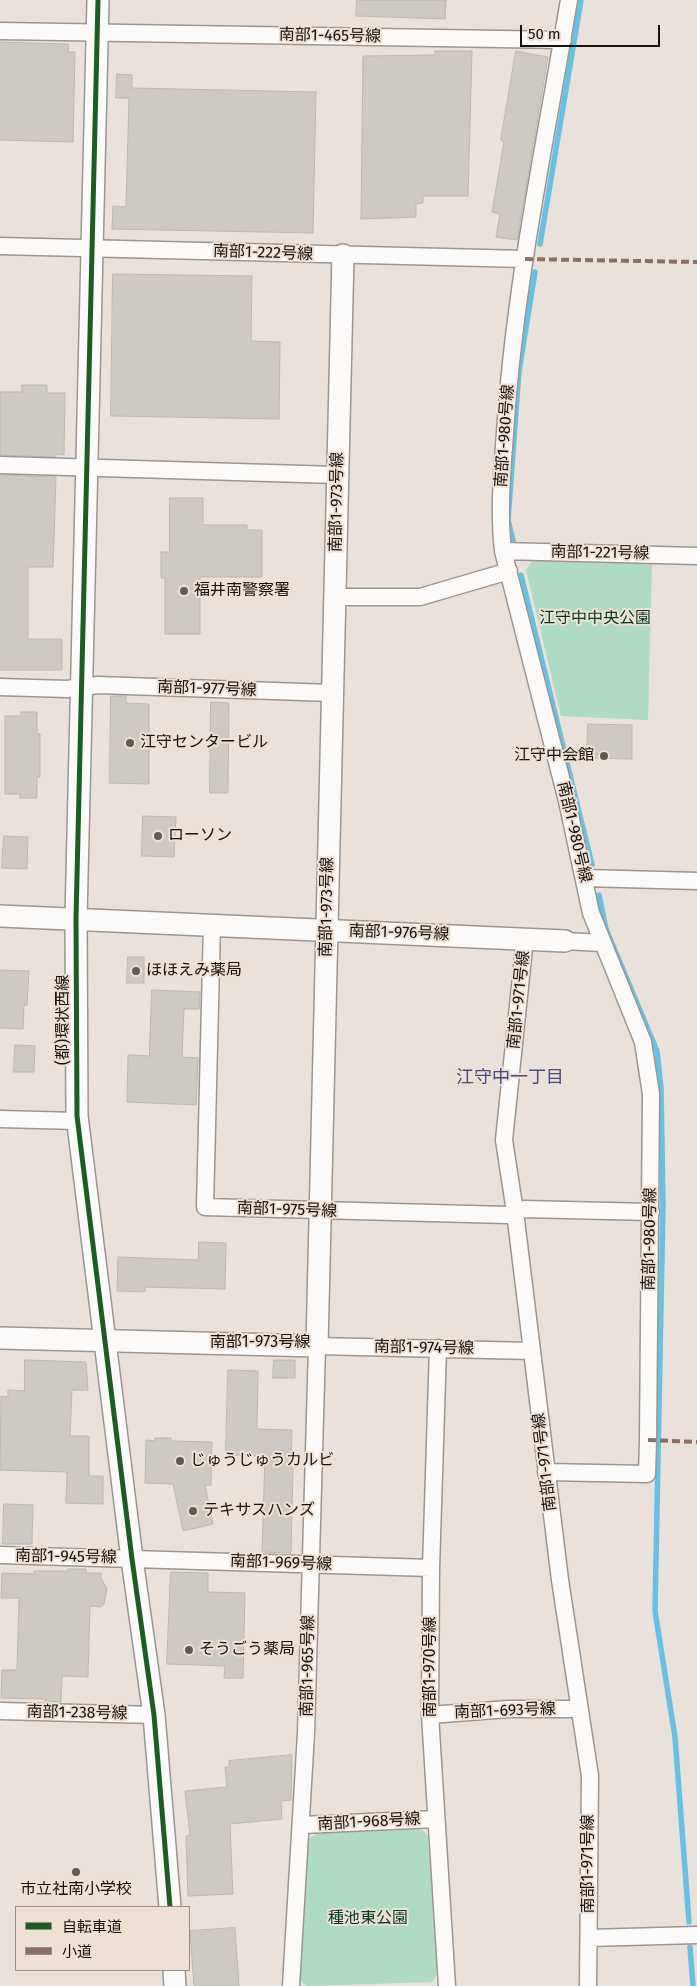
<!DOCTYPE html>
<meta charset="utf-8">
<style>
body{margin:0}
#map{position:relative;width:697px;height:1986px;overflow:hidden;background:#e9e1da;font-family:"Fira Sans","Noto Sans JP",sans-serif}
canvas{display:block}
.legend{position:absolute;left:15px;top:1906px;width:175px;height:65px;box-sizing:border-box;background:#efe0d4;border:1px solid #998e85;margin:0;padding:6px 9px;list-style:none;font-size:15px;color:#17120e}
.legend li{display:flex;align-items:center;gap:10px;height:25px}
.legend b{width:25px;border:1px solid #998e85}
.scale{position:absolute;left:520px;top:25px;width:140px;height:22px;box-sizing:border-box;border:2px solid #17120e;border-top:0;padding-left:6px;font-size:15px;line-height:18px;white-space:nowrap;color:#17120e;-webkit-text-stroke:4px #efe0d4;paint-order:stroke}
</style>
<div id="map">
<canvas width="697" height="1986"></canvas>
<ul class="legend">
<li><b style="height:6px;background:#1b5e20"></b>自転車道</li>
<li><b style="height:6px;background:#8d6e63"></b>小道</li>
</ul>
<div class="scale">50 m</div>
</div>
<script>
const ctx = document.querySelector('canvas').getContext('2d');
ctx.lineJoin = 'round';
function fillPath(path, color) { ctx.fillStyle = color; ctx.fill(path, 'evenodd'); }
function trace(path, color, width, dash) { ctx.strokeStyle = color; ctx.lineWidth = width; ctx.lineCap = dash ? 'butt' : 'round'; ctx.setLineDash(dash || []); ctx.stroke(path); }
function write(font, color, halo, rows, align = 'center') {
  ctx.font = font + ' "Fira Sans","Noto Sans JP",sans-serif'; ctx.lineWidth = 4; ctx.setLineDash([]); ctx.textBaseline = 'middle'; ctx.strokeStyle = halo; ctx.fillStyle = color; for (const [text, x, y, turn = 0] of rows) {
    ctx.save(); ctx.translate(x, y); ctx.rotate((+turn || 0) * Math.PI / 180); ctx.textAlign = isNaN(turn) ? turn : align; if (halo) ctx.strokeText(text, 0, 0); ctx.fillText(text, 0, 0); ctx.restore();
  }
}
fillPath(new Path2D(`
 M 532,561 L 652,564 L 648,720 L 561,716 L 526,570 Z
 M 421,1829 L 428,1835 L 438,1973 L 432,1982 L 306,1986 L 300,1980 L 308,1839 L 318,1833 Z`), '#afdac3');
trace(new Path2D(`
 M 540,244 L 581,0
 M 513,541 L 508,520 L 519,371 L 535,272
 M 521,575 L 592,865
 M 599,895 L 606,929 L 657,1051 L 661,1088 L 663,1205 L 655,1611 L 675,1737 L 689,1922
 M 690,1947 L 693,1986`), '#68c1e2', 5.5);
const building = new Path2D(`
 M 357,0 L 446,0 L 445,19 L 356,16 Z
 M 0,42 L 69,44 L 68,52 L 75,52 L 73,142 L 0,140 Z
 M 435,51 L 472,51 L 468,196 L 423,196 L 423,203 L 416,204 L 416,217 L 361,219 L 363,56 L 435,55 Z
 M 516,51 L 548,57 L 517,240 L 496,237 L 500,214 L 492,212 L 504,142 L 501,140 Z
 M 117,74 L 132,75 L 132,88 L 316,92 L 313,233 L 112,229 L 113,206 L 126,207 L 129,98 L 116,98 Z
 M 113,274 L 252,276 L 251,341 L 280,342 L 279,419 L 111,416 Z
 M 22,385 L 47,385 L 47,393 L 65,393 L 64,455 L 56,454 L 56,457 L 0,455 L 0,392 L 22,392 Z
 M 0,475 L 56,477 L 53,567 L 28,567 L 28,639 L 62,639 L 62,670 L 0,670 Z
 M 170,498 L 203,498 L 203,525 L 247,525 L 247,530 L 262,530 L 262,577 L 200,577 L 200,634 L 165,634 L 165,578 L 161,578 L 161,552 L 169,552 Z
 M 111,696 L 126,696 L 126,703 L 149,704 L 149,784 L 110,783 Z
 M 211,702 L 229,703 L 228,793 L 210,793 Z
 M 21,712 L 37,712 L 37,734 L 40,734 L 40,777 L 37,777 L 37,798 L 20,798 L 20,794 L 5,794 L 5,716 L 21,716 Z
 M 588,724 L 632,725 L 632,759 L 587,758 Z
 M 143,816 L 176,817 L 174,857 L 142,856 Z
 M 4,836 L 28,837 L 27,869 L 2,868 Z
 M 128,957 L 144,957 L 144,983 L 127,983 Z
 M 0,970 L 29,971 L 27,1005 L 24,1005 L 23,1029 L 0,1028 Z
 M 152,990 L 200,992 L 199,1009 L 184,1009 L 182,1057 L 198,1058 L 196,1105 L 127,1102 L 128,1055 L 149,1056 Z
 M 15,1045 L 35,1046 L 34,1072 L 14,1072 Z
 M 199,1242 L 226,1243 L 225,1289 L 145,1287 L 145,1292 L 117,1291 L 118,1257 L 198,1260 Z
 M 25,1360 L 86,1362 L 88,1390 L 72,1390 L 70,1436 L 89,1436 L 89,1476 L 103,1476 L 103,1504 L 66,1503 L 67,1472 L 0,1470 L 1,1396 L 8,1397 L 8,1390 L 24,1391 Z
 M 274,1360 L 295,1360 L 295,1378 L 273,1378 Z
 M 228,1370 L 258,1371 L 257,1429 L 292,1430 L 291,1468 L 293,1468 L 291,1553 L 262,1552 L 265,1456 L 226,1455 Z
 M 155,1438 L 171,1438 L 171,1441 L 212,1442 L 211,1485 L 205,1485 L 213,1524 L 183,1531 L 173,1484 L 145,1483 L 146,1440 L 155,1441 Z
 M 4,1504 L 33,1505 L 32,1544 L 3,1544 Z
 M 68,1569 L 86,1569 L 86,1573 L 101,1573 L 101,1578 L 107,1589 L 104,1604 L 100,1607 L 90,1606 L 88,1677 L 62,1676 L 61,1702 L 45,1701 L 45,1699 L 1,1698 L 2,1670 L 17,1670 L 19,1598 L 1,1598 L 2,1573 L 34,1574 L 34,1571 L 68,1571 Z
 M 171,1572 L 208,1573 L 208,1592 L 245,1593 L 243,1678 L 224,1678 L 225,1666 L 167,1664 Z
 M 292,1755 L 291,1800 L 281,1801 L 282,1819 L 230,1824 L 233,1894 L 188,1896 L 186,1836 L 190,1835 L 185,1791 L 227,1787 L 225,1767 L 229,1767 L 229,1761 Z
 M 235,1928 L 239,1986 L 194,1986 L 190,1931 Z`);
fillPath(building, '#cfc9c3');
trace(building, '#bdb7b2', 1);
const minor = new Path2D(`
 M 0,31 L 563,40
 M 0,246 L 525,259
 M 0,465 L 337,475
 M 503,551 L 697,556
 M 334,597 L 420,597 L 509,571
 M 0,687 L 67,689 L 98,685 L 332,693
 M 585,878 L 697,881
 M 212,924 L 205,1207 L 507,1215 L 524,1209 L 651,1212
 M 525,938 L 504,1140 L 515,1212 L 560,1580 L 590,1776 L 588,1986
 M 565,941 L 602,943
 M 0,1119 L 77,1121
 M 438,1348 L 431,1568 L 430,1715 L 447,1986
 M 546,1472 L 647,1474 L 648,1440 L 651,1094 L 643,1042 L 591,913 L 567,801 L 503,551 C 498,507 503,463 506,419 C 516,278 546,139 569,0
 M 0,1555 L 431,1568
 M 0,1711 L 154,1715
 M 430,1715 L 509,1709 L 579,1709
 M 302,1825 L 436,1819
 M 589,1938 L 697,1935
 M 291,1986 L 306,1733 L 317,1346 L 531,1351`);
const tertiary = new Path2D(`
 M 98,0 L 76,918 L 77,1116 L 132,1559 L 154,1715 L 170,1907
 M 0,916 L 565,941
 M 0,1338 L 317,1346 L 343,255
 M 174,1970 L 175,1986`);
trace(minor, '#9c9691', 19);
trace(tertiary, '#9c9691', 24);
trace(minor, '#fcfaf9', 16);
trace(tertiary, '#fcfaf9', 21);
trace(new Path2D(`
 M 525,259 L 697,262
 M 648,1440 L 697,1442`), '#8d6e63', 4, [8, 4]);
trace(new Path2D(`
 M 98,0 L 76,918 L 77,1116 L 132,1559 L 154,1715 L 170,1907`), '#1b5e20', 5);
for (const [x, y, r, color] of [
 [184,591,5,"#605a55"],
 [130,743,5,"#605a55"],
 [604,756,5,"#605a55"],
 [158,836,5,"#605a55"],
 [136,971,5,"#605a55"],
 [180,1461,5,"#605a55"],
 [193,1511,5,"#605a55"],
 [189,1650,5,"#605a55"],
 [76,1872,5,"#605a55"]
]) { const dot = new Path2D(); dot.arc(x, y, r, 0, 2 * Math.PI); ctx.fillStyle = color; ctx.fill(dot); trace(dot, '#efe0d4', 2); }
write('16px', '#17120e', '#efe0d4', [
 ["南部1-465号線",330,36,1],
 ["南部1-222号線",263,253,2],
 ["南部1-980号線",505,436,-86],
 ["南部1-973号線",337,502,-89],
 ["南部1-221号線",600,553,1],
 ["南部1-977号線",207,689,2],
 ["南部1-980号線",574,832,77],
 ["南部1-973号線",327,907,-89],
 ["南部1-976号線",399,933,2],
 ["南部1-971号線",519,1000,-84],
 ["(都)環状西線",64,1020,-90],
 ["南部1-975号線",287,1210,2],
 ["南部1-980号線",650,1239,-89],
 ["南部1-973号線",260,1343],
 ["南部1-974号線",424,1348,1],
 ["南部1-971号線",545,1462,-97],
 ["南部1-945号線",66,1557,1],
 ["南部1-969号線",281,1563,2],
 ["南部1-965号線",308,1666,-89],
 ["南部1-970号線",431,1667,-90],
 ["南部1-693号線",505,1711,-2],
 ["南部1-238号線",77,1713,1],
 ["南部1-968号線",369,1822,-3],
 ["南部1-971号線",589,1864,-90]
]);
write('16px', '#17120e', '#efe0d4', [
 ["福井南警察署",194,591],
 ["江守センタービル",140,743],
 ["江守中会館",594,756,"right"],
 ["ローソン",168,836],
 ["ほほえみ薬局",146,971],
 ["じゅうじゅうカルビ",190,1461],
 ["テキサスハンズ",203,1511],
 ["そうごう薬局",199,1650],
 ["市立社南小学校",76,1890,"center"]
], 'left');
write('16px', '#003927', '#efe0d4', [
 ["江守中中央公園",595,619],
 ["種池東公園",368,1919]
]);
write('18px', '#424c89', '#efe0d4', [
 ["江守中一丁目",510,1078]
]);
</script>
